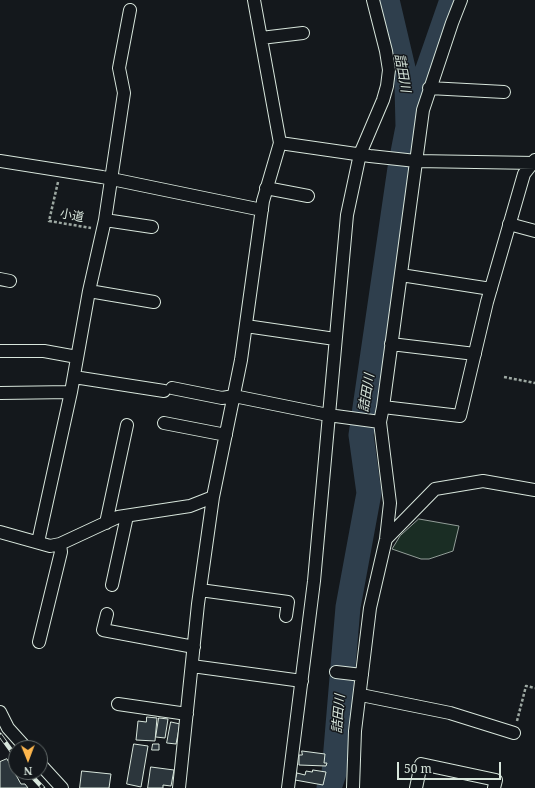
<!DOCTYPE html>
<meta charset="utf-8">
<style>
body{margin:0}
#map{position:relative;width:535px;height:788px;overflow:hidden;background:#14181c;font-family:"Noto Serif",serif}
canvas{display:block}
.north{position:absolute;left:8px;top:740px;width:40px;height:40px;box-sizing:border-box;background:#14181c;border:1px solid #626a69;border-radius:50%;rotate:179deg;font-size:11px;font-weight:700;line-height:16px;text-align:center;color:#d8e6dc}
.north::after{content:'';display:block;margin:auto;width:14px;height:18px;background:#ffb74d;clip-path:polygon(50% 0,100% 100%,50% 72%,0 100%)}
.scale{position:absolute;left:397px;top:762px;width:104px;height:18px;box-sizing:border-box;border:2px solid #d8e6dc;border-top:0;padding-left:5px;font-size:12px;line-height:14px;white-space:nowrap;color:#d8e6dc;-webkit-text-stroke:3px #14181c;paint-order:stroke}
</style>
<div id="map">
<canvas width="535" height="788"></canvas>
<div class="north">N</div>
<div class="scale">50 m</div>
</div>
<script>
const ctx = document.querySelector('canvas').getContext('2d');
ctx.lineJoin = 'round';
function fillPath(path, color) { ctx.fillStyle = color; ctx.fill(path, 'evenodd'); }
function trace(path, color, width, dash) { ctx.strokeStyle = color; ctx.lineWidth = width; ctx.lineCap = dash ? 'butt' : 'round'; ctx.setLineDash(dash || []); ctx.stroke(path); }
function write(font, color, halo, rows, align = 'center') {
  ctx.font = font + ' "Noto Serif","Noto Sans JP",serif'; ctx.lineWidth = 3; ctx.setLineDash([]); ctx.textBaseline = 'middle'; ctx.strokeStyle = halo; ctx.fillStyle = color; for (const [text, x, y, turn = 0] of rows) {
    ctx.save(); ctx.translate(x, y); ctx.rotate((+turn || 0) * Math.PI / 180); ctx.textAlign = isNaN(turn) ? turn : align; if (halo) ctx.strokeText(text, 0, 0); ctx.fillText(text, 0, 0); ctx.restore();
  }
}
const green = new Path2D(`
 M 419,519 L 459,526 L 453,551 L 429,559 L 421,559 L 392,549 L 400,536 Z`);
fillPath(green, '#1a2d24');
trace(green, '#939e99', 1);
trace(new Path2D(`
 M 413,112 L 452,0
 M 329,788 L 334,773 L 348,607 L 369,493 L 361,435 L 400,168 L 408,127 L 407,85 L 387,0`), '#2f3f4d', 25);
const building = new Path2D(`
 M 147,717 L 157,718 L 155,741 L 136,740 L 138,721 L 146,722 Z
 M 159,718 L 168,719 L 165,738 L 156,737 Z
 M 171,722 L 180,724 L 176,744 L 167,743 Z
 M 134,744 L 148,746 L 141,787 L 127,784 Z
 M 153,744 L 159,744 L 159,750 L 152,750 Z
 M 302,751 L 325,754 L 324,763 L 327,763 L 326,766 L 299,765 L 299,755 L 302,755 Z
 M 7,759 L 21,784 L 25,784 L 28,788 L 0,788 L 0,762 Z
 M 151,767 L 174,770 L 171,786 L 163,785 L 163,788 L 148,788 Z
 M 313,770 L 326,772 L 323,785 L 295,780 L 297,773 L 305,775 L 306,771 L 312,772 Z
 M 82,771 L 111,774 L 109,788 L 80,788 Z`);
fillPath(building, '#2c363c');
trace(building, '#d8e6dc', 1);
const street = new Path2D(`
 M 461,0 L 452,23 L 423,110 L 383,407 L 460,416 L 487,302 L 524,174 L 535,160
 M 261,38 L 303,33
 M 429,88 L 504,92
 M 280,143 L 370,156 L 416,161 L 535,163
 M 0,161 L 102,177 L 262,210
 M 266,188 L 308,196
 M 105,220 L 152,227
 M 509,224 L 535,231
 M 401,275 L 491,289
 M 0,279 L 10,281
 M 89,291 L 154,302
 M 246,326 L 335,339
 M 391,344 L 475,354
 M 0,351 L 44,351 L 77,357
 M 74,377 L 164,391
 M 172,388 L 222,398 L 234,396 L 328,415 L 380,422
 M 0,393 L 71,392
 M 164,423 L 226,435
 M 106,523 L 127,425
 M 0,532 L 50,546 L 60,544 L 118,517 L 190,506 L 213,497
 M 386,539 L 435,489 L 483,481 L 535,490
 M 38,542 L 71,392 L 89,291 L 105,220 L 124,93 L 119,68 L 130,10
 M 112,585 L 127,516
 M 200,590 L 288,602 L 286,616
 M 107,614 L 103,630 L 194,647
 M 39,642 L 61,552 L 60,544
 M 192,666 L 302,681
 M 336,672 L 362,675
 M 361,695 L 450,713 L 514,733
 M 118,704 L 187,714
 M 0,712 L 8,728 L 26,748
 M 40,764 L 62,788
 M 179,788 L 198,604 L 213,497 L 241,360 L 263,201 L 280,143 L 254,0
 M 288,788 L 314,581 L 347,215 L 360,154 L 383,100 L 387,86 L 389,70 L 386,51 L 373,0
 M 353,788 L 355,731 L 370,608 L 386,539 L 390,503 L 380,422 L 383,407
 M 416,788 L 421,764 L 496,780 L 494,788`);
trace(street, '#d8e6dc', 14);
trace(new Path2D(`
 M 58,182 L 49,221 L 91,228
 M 504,377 L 535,383
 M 517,721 L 526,686 L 535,688`), '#9da8a2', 2.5, [3, 2]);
trace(street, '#14181c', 12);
const rail = new Path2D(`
 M 0,735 L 16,757
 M 28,772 L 43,788`);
trace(rail, '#d8e6dc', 4.5);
trace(rail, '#14181c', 3, [9]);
write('12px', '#d8e6dc', '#14181c', [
 ["小道",72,216,11]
]);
write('italic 13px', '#d8e6dc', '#14181c', [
 ["詰田川",402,73,80],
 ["詰田川",367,393,-81],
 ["詰田川",339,714,-85]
]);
</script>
